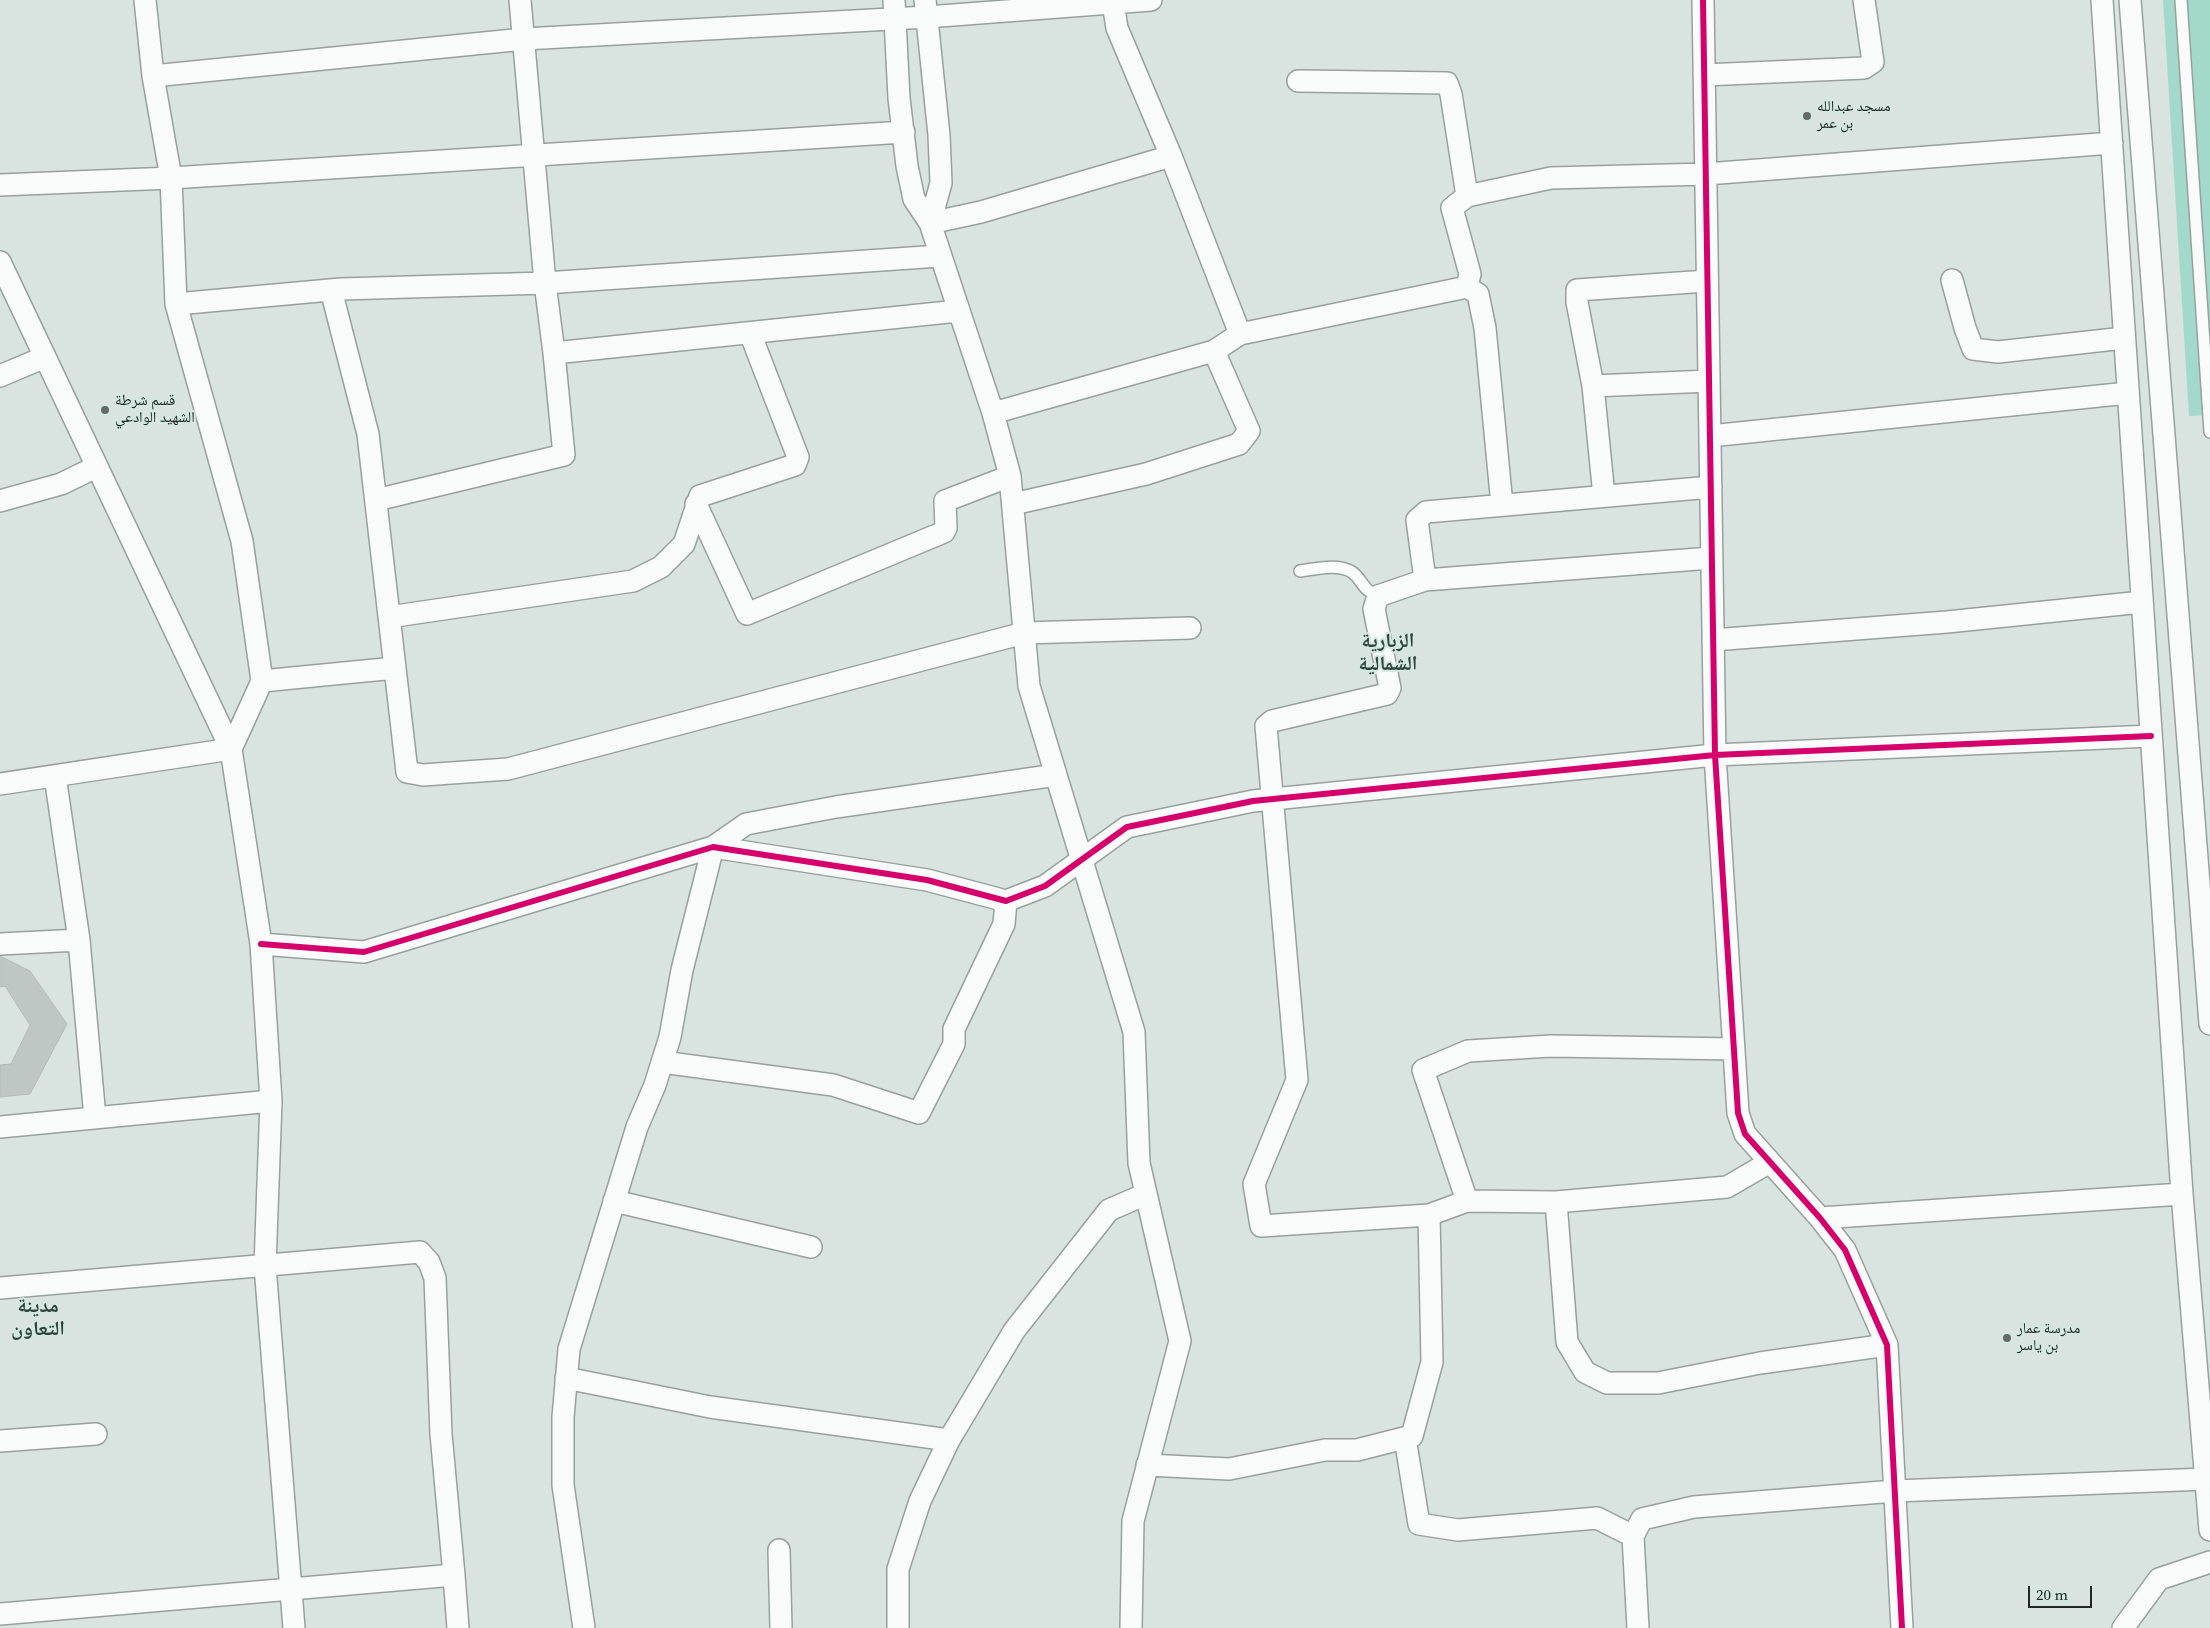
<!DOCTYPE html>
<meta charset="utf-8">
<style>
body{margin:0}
#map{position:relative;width:2210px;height:1628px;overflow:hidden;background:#d9e4e0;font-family:"Source Serif 4",serif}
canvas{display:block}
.scale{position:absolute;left:2028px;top:1586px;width:64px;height:22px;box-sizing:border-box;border:2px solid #202825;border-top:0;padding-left:6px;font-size:15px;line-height:18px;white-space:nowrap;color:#202825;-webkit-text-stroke:4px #d4e8e2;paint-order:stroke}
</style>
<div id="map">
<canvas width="2210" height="1628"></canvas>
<div class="scale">20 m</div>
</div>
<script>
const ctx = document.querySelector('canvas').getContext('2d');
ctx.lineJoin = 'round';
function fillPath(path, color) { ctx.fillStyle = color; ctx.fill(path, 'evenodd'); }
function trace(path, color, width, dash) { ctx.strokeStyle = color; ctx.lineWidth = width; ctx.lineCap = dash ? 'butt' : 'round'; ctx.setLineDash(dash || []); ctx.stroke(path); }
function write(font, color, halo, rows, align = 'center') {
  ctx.font = font + ' "Source Serif 4","Noto Naskh Arabic",serif'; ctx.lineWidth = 4; ctx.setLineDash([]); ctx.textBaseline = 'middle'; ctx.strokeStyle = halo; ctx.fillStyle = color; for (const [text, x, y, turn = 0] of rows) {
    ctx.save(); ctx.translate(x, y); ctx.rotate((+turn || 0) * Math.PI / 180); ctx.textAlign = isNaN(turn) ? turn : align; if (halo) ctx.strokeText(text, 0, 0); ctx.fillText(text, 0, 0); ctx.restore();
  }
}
fillPath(new Path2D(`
 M 2163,0 L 2210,0 L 2210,415 L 2189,416 Z`), '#a3d9cb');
const building = new Path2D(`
 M 0,956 L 30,971 L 67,1024 L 30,1094 L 0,1097 L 0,1065 L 11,1064 L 30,1025 L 5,986 L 0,987 Z`);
fillPath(building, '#bfc7c4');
trace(building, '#b2bbb8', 1);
const service = new Path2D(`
 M 2181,0 L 2210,432
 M 1300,571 C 1315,569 1338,563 1352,572 C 1363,580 1361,589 1378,596`);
const minor = new Path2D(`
 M 145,0 L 153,76 L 524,39 L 927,17 L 1151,0
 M 520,0 L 545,283 L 554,353 L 958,311
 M 894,0 L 899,98 L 907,166 L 914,199 L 930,223 L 993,413 L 1010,476 L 1029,686 L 1134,1032 L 1139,1163 L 1180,1341 L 1133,1521 L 1131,1628
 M 925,0 L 939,135 L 941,183 L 930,223
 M 1703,0 L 1715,755 L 1738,1113 L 1745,1134 L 1820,1218 L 1845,1250 L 1887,1345 L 1902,1628
 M 2102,0 L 2182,1194 L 2210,1530
 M 2130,0 L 2210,1024
 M 1113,3 L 1117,28 L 1171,156 L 1240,334
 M 1704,75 L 1864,68 L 1873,62 L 1864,0
 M 153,76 L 171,178 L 176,304 L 341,289 L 545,283 L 940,256
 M 1298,81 L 1447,83 L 1451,94 L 1467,196
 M 0,185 L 171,178 L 904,132
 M 930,223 L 981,212 L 1171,156
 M 0,262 L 231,749 L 261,944 L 271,1101 L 265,1266 L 294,1628
 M 1952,280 L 1965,328 L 1973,349 L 1998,352 L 2124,338
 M 1467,287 L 1478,294 L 1485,328 L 1502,505
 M 176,304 L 242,541 L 262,681 L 395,668 L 368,434 L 331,290
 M 0,376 L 45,357
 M 1593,386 L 1709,381
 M 993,413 L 1214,351 L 1240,334 L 1467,287 L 1470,274 L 1452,208 L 1467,196 L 1551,178 L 1706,174 L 2112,143
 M 1710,436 L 2128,393
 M 1711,487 L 1426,512 L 1417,520 L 1425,580 L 1711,558
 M 1604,496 L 1593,386 L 1577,302 L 1577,290 L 1707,281
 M 376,500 L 564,455 L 554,353
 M 0,501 L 61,484 L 96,467
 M 696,504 L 747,614 L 944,532 L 946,528 L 945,501 L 1010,476
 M 1013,504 L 1146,474 L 1239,444 L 1249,431 L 1214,351
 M 1425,580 L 1378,596 L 1374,609 L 1390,688 L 1387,694 L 1272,721 L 1266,726 L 1297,1080 L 1254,1184 L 1261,1226 L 1429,1215 L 1467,1201 L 1556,1202 L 1727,1187 L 1770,1162
 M 389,617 L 633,581 L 661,567 L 684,544 L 700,496 L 795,465 L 798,457 L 750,333
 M 1713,640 L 1947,622 L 2142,602
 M 395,668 L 407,772 L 423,775 L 508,769 L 1024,633 L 1190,628
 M 0,784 L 231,749 L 262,681
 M 79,940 L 95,1118
 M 0,944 L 79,940 L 55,776
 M 261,944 L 364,952 L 713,847 L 927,880 L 1006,901 L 1045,886 L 1127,827 L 1253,801 L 1715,755 L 2151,736
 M 662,1062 L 833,1085 L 919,1113 L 954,1044 L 954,1029 L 1004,924 L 1006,901
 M 0,1127 L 271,1101
 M 614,1201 L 811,1247
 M 1467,1201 L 1423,1070 L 1468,1051 L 1551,1046 L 1734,1049
 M 1556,1202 L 1567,1342 L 1585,1372 L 1607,1383 L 1658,1383 L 1760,1363 L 1887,1345
 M 1820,1218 L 2182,1194
 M 0,1288 L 420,1252 L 429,1262 L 435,1278 L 441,1434 L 454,1575
 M 566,1378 L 710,1407 L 949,1440
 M 1405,1438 L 1419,1524 L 1458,1530 L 1597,1518 L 1633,1536
 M 0,1441 L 96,1434
 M 1147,1465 L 1229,1469 L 1325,1450 L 1357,1450 L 1412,1436 L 1432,1362 L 1429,1215
 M 779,1550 L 781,1628
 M 0,1614 L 454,1575 L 458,1628
 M 584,1628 L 563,1485 L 563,1417 L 569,1349 L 637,1127 L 655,1085 L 670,1037 L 682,970 L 713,847 L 746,824 L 836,807 L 1056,775
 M 898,1628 L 898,1569 L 920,1501 L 949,1440 L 1014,1331 L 1109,1210 L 1146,1194
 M 1638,1628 L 1633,1536 L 1642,1519 L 1694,1507 L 1895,1491 L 2206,1479
 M 2123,1628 L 2159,1579 L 2210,1562`);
trace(service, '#98a09d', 14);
trace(minor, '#98a09d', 24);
trace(service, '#f9fbfa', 11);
trace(minor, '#f9fbfa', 21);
trace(new Path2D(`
 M 1703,0 L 1715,755 L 1738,1113 L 1745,1134 L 1820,1218 L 1845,1250 L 1887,1345 L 1902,1628
 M 261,944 L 364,952 L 713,847 L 927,880 L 1006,901 L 1045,886 L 1127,827 L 1253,801 L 1715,755 L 2151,736`), '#d6006c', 6);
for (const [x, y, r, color] of [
 [1807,116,5,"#616a66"],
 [105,410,5,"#616a66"],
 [2007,1338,5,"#616a66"]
]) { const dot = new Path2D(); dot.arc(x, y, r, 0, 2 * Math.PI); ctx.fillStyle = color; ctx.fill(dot); trace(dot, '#d4e8e2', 2); }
write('15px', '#202825', '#d4e8e2', [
 ["مسجد عبدالله",1817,107],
 ["بن عمر",1817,124],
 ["قسم شرطة",115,401],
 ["الشهيد الوادعي",115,418],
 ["مدرسة عمار",2017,1329],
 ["بن ياسر",2017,1346]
], 'left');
write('bold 20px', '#31423d', '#d4e8e2', [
 ["الزبارية",1388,642],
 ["الشمالية",1388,665],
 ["مدينة",38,1307],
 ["التعاون",38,1330]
]);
</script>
